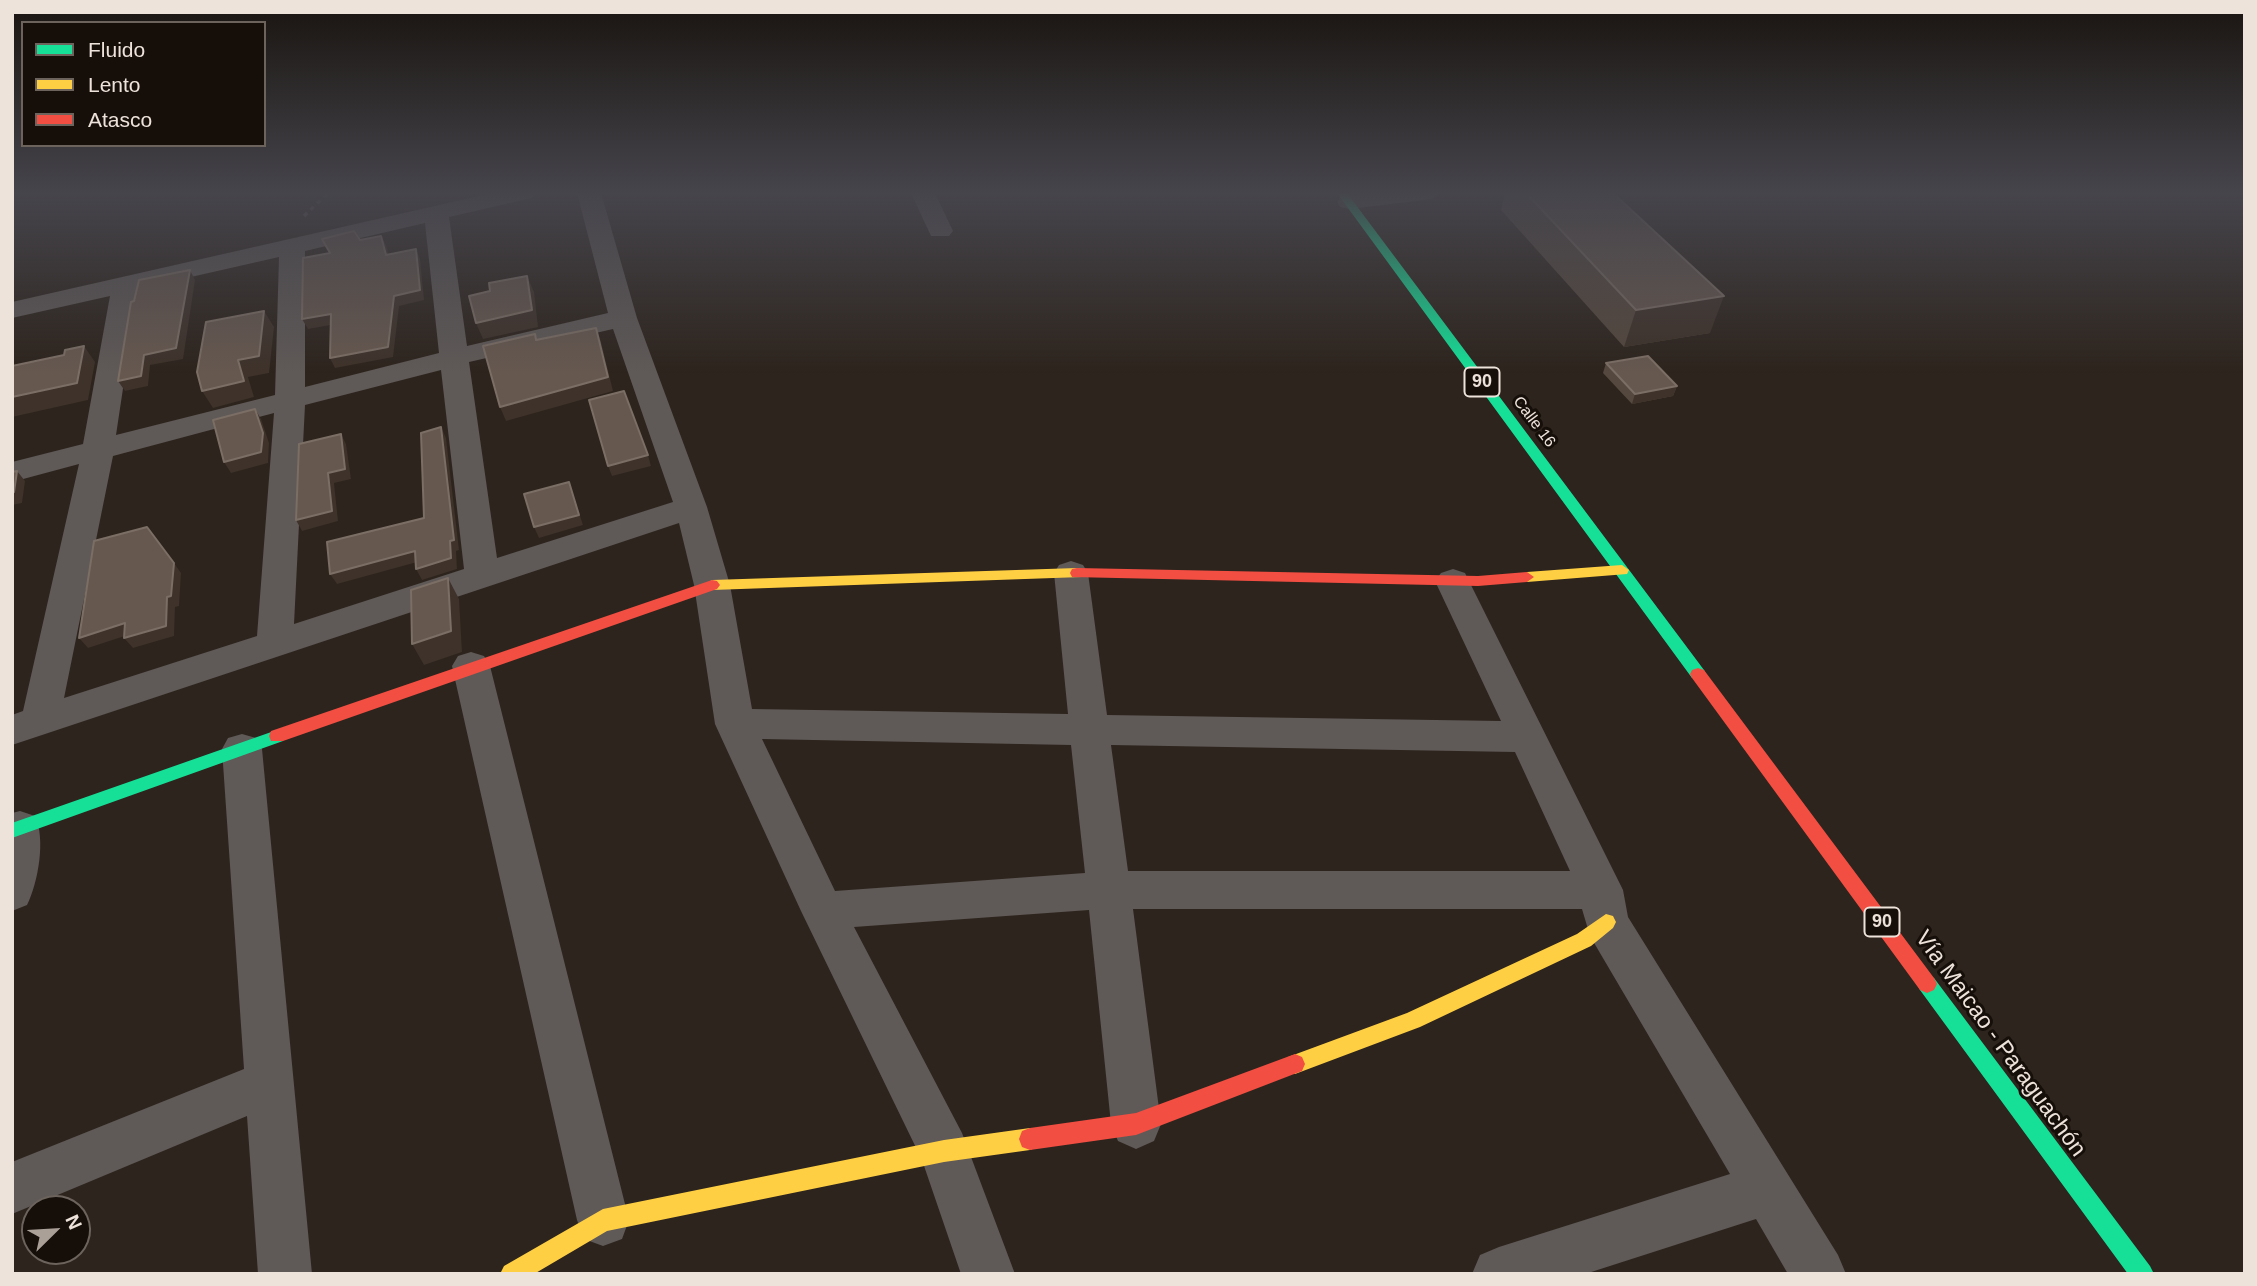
<!DOCTYPE html>
<meta charset="utf-8">
<style>
body{margin:0}
#map{position:relative;width:2257px;height:1286px;overflow:hidden;background:#2d241d;font-family:Arial,sans-serif}
canvas{display:block}
.frame{position:absolute;inset:0;border:14px solid #eee3db;pointer-events:none}
.legend{position:absolute;left:21px;top:21px;width:245px;height:126px;box-sizing:border-box;background:#150e09;border:2px solid #6c635d;margin:0;padding:9px 12px;list-style:none;font-size:21px;color:#eee3db}
.legend li{display:flex;align-items:center;gap:14px;height:35px}
.legend b{width:35px;border:2px solid #6c635d}
.north{position:absolute;left:21px;top:1195px;width:70px;height:70px;box-sizing:border-box;background:#150e09;border:2px solid #6c635d;border-radius:50%;rotate:66deg;font-size:19px;font-weight:700;line-height:28px;text-align:center;color:#eee3db}
.north::after{content:'';display:block;margin:auto;width:24px;height:32px;background:#aaa098;clip-path:polygon(50% 0,100% 100%,50% 72%,0 100%)}
</style>
<div id="map">
<canvas width="2257" height="1286"></canvas>
<div class="frame"></div>
<ul class="legend">
<li><b style="height:9px;background:#16e098"></b>Fluido</li>
<li><b style="height:9px;background:#ffcf43"></b>Lento</li>
<li><b style="height:9px;background:#f24e42"></b>Atasco</li>
</ul>
<div class="north">N</div>
</div>
<script>
const ctx = document.querySelector('canvas').getContext('2d');
ctx.lineJoin = 'round';
function trace(path, color, width, dash) { ctx.strokeStyle = color; ctx.lineWidth = width; ctx.lineCap = dash ? 'butt' : 'round'; ctx.setLineDash(dash || []); ctx.stroke(path); }
function fillPath(path, color) { ctx.fillStyle = color; ctx.fill(path, 'evenodd'); }
function write(font, color, halo, rows, align = 'center') {
  ctx.font = font + ' Arial,sans-serif'; ctx.lineWidth = 6; ctx.setLineDash([]); ctx.textBaseline = 'middle'; ctx.strokeStyle = halo; ctx.fillStyle = color; for (const [text, x, y, turn = 0] of rows) {
    ctx.save(); ctx.translate(x, y); ctx.rotate((+turn || 0) * Math.PI / 180); ctx.textAlign = isNaN(turn) ? turn : align; if (halo) ctx.strokeText(text, 0, 0); ctx.fillText(text, 0, 0); ctx.restore();
  }
}
trace(new Path2D(`
 M 304,216 L 328,193`), '#65605e', 3.5, [4.5, 4.5]);
fillPath(new Path2D(`
 M 492,193 L 535,193 L 532,198 L 449,217 L 467,346 L 608,313 L 577,193 L 601,193 L 637,318 L 707,507 L 730,585 L 752,709 L 1068,714 L 1054,573 L 1059,565 L 1071,561 L 1083,565 L 1088,573 L 1107,715 L 1501,721 L 1435,581 L 1441,573 L 1453,569 L 1465,573 L 1623,890 L 1628,917 L 1838,1255 L 1846,1274 L 1788,1274 L 1756,1219 L 1585,1274 L 1472,1274 L 1480,1255 L 1499,1247 L 1730,1174 L 1590,936 L 1582,909 L 1133,909 L 1161,1124 L 1154,1141 L 1136,1149 L 1118,1141 L 1111,1124 L 1089,910 L 854,927 L 962,1133 L 1015,1274 L 961,1274 L 922,1160 L 801,911 L 715,724 L 694,585 L 679,523 L 12,745 L 12,715 L 23,711 L 79,464 L 12,482 L 12,462 L 83,444 L 110,296 L 12,318 L 12,302 ZM 425,223 L 439,353 L 305,387 L 305,251 ZM 279,257 L 275,395 L 116,435 L 138,289 ZM 613,329 L 673,502 L 497,558 L 469,362 ZM 441,370 L 464,569 L 294,624 L 305,405 ZM 274,413 L 257,636 L 64,698 L 113,456 ZM 762,739 L 1071,745 L 1085,873 L 835,891 ZM 1111,745 L 1515,752 L 1570,871 L 1128,871 Z
 M 911,193 L 935,193 L 953,231 L 949,236 L 931,236 Z
 M 1364,193 L 1437,193 L 1434,198 L 1425,200 L 1349,209 L 1340,207 L 1337,202 L 1340,197 Z
 M 471,652 L 484,656 L 490,666 L 629,1220 L 622,1239 L 603,1246 L 584,1239 L 577,1220 L 452,666 L 458,656 Z
 M 242,734 L 256,738 L 262,749 L 312,1274 L 258,1274 L 247,1116 L 12,1214 L 12,1162 L 244,1069 L 222,749 L 228,738 Z
 M 20,811 L 35,816 C 46,839 38,883 27,905 L 12,911 L 12,813 Z`), '#5f5957');
fillPath(new Path2D(`
 M 1337,193 L 1347,193 L 1704,670 L 1706,674 L 1704,678 L 1692,678 Z
 M 277,730 L 283,731 L 285,736 L 283,741 L 12,838 L 12,823 Z
 M 1927,975 L 1934,978 L 2150,1266 L 2154,1274 L 2128,1274 L 1920,990 L 1917,984 L 1920,978 Z`), '#16e098');
fillPath(new Path2D(`
 M 1622,565 L 1629,570 L 1627,574 L 1527,582 L 1520,577 L 1527,572 Z
 M 1077,568 L 1082,569 L 1084,573 L 1082,577 L 712,590 L 704,585 L 712,580 Z
 M 1606,914 L 1613,916 L 1616,922 L 1613,928 L 1591,946 L 1420,1027 L 1295,1074 L 1288,1071 L 1285,1064 L 1288,1057 L 1407,1013 L 1577,934 Z
 M 1030,1128 L 1038,1131 L 1041,1139 L 1038,1147 L 1030,1150 L 944,1162 L 607,1231 L 534,1274 L 500,1274 L 504,1266 L 603,1209 L 944,1140 Z`), '#ffcf43');
fillPath(new Path2D(`
 M 1077,568 L 1478,576 L 1527,572 L 1534,577 L 1527,582 L 1478,586 L 1072,577 L 1070,573 L 1072,569 Z
 M 712,580 L 717,581 L 720,585 L 717,589 L 283,741 L 271,741 L 269,736 L 271,731 Z
 M 1698,668 L 1704,670 L 1934,978 L 1937,984 L 1934,990 L 1927,993 L 1920,990 L 1692,678 L 1690,674 L 1692,670 Z
 M 1295,1054 L 1302,1057 L 1305,1064 L 1302,1071 L 1136,1135 L 1030,1150 L 1022,1147 L 1019,1139 L 1022,1131 L 1030,1128 L 1136,1113 Z`), '#f24e42');
fillPath(new Path2D(`
 M 1505,193 L 1613,193 L 1710,333 L 1624,347 L 1501,210 Z
 M 1606,363 L 1677,386 L 1673,396 L 1632,404 L 1603,373 Z`), '#55483e');
fillPath(new Path2D(`
 M 381,236 L 386,245 L 391,264 L 386,255 Z
 M 416,249 L 420,259 L 424,300 L 399,306 L 393,357 L 335,368 L 330,358 L 394,296 Z
 M 190,270 L 195,280 L 183,359 L 150,365 L 148,386 L 125,391 L 118,381 L 144,355 Z
 M 527,276 L 534,292 L 538,327 L 483,339 L 476,323 Z
 M 1724,296 L 1710,333 L 1624,347 L 1636,310 Z
 M 264,311 L 274,327 L 269,373 L 248,377 L 254,397 L 213,408 L 202,391 L 238,360 Z
 M 331,314 L 336,324 L 308,329 L 302,319 Z
 M 596,328 L 601,342 L 613,391 L 506,421 L 500,407 Z
 M 84,346 L 95,362 L 88,400 L 12,417 L 12,397 Z
 M 1677,386 L 1673,396 L 1632,404 L 1635,394 Z
 M 255,409 L 261,419 L 269,443 L 268,463 L 231,473 L 224,462 Z
 M 441,427 L 446,438 L 459,550 L 456,551 L 457,569 L 422,580 L 416,569 Z
 M 341,434 L 346,444 L 351,479 L 334,483 L 338,521 L 302,531 L 296,520 L 328,473 Z
 M 648,455 L 651,466 L 612,476 L 608,466 Z
 M 17,471 L 25,481 L 22,503 L 12,505 L 12,493 Z
 M 569,482 L 583,525 L 539,538 L 534,527 Z
 M 415,551 L 421,561 L 337,584 L 330,574 Z
 M 174,563 L 181,573 L 179,606 L 175,607 L 174,636 L 133,648 L 124,638 L 167,597 Z
 M 448,578 L 459,599 L 462,652 L 424,665 L 412,644 Z
 M 125,623 L 134,633 L 88,648 L 79,638 Z`), '#3e322a');
const building = new Path2D(`
 M 1526,193 L 1613,193 L 1724,296 L 1636,310 Z
 M 354,231 L 360,240 L 381,236 L 386,255 L 416,249 L 420,290 L 394,296 L 388,347 L 330,358 L 331,314 L 302,319 L 303,258 L 330,253 L 322,239 Z
 M 190,270 L 176,348 L 144,355 L 141,376 L 118,381 L 131,302 L 134,301 L 139,280 Z
 M 527,276 L 532,310 L 476,323 L 469,296 L 490,291 L 489,283 Z
 M 264,311 L 259,356 L 238,360 L 244,381 L 202,391 L 197,372 L 206,322 Z
 M 596,328 L 608,377 L 500,407 L 483,346 L 535,334 L 536,340 Z
 M 84,346 L 77,383 L 12,397 L 12,366 L 64,355 L 65,350 Z
 M 1648,356 L 1677,386 L 1635,394 L 1606,363 Z
 M 624,391 L 648,455 L 608,466 L 589,400 Z
 M 255,409 L 263,433 L 261,452 L 224,462 L 213,420 Z
 M 441,427 L 454,540 L 450,541 L 451,558 L 416,569 L 415,551 L 330,574 L 327,542 L 424,518 L 421,433 Z
 M 341,434 L 345,469 L 328,473 L 332,511 L 296,520 L 299,444 Z
 M 17,471 L 14,492 L 12,493 L 12,472 Z
 M 569,482 L 579,515 L 534,527 L 524,494 Z
 M 147,527 L 174,563 L 171,596 L 167,597 L 166,626 L 124,638 L 125,623 L 79,638 L 94,541 Z
 M 448,578 L 451,631 L 412,644 L 411,590 Z`);
fillPath(building, '#66584f');
trace(building, '#7b6e65', 2);
const sky = ctx.createLinearGradient(0, 0, 0, 373);
sky.addColorStop(0, '#191410');
sky.addColorStop(0.52, '#46454c');
sky.addColorStop(1, '#46454c00');
ctx.fillStyle = sky;
ctx.fillRect(0, 0, 2257, 373);
write('16px', '#eee3db', '#150e09', [
 ["Calle 16",1534,422,53]
]);
for (const [x, y, w] of [
 [1482,382,35],
 [1882,922,35]
]) { const box = new Path2D(); box.roundRect(x - w / 2, y - 14.5, w, 29, 5); ctx.fillStyle = '#150e09'; ctx.fill(box); trace(box, '#eee3db', 2); }
write('bold 18px', '#eee3db', null, [
 ["90",1482,382],
 ["90",1882,922]
]);
write('23px', '#eee3db', '#150e09', [
 ["Vía Maicao - Paraguachón",2000,1044,54]
]);
</script>
